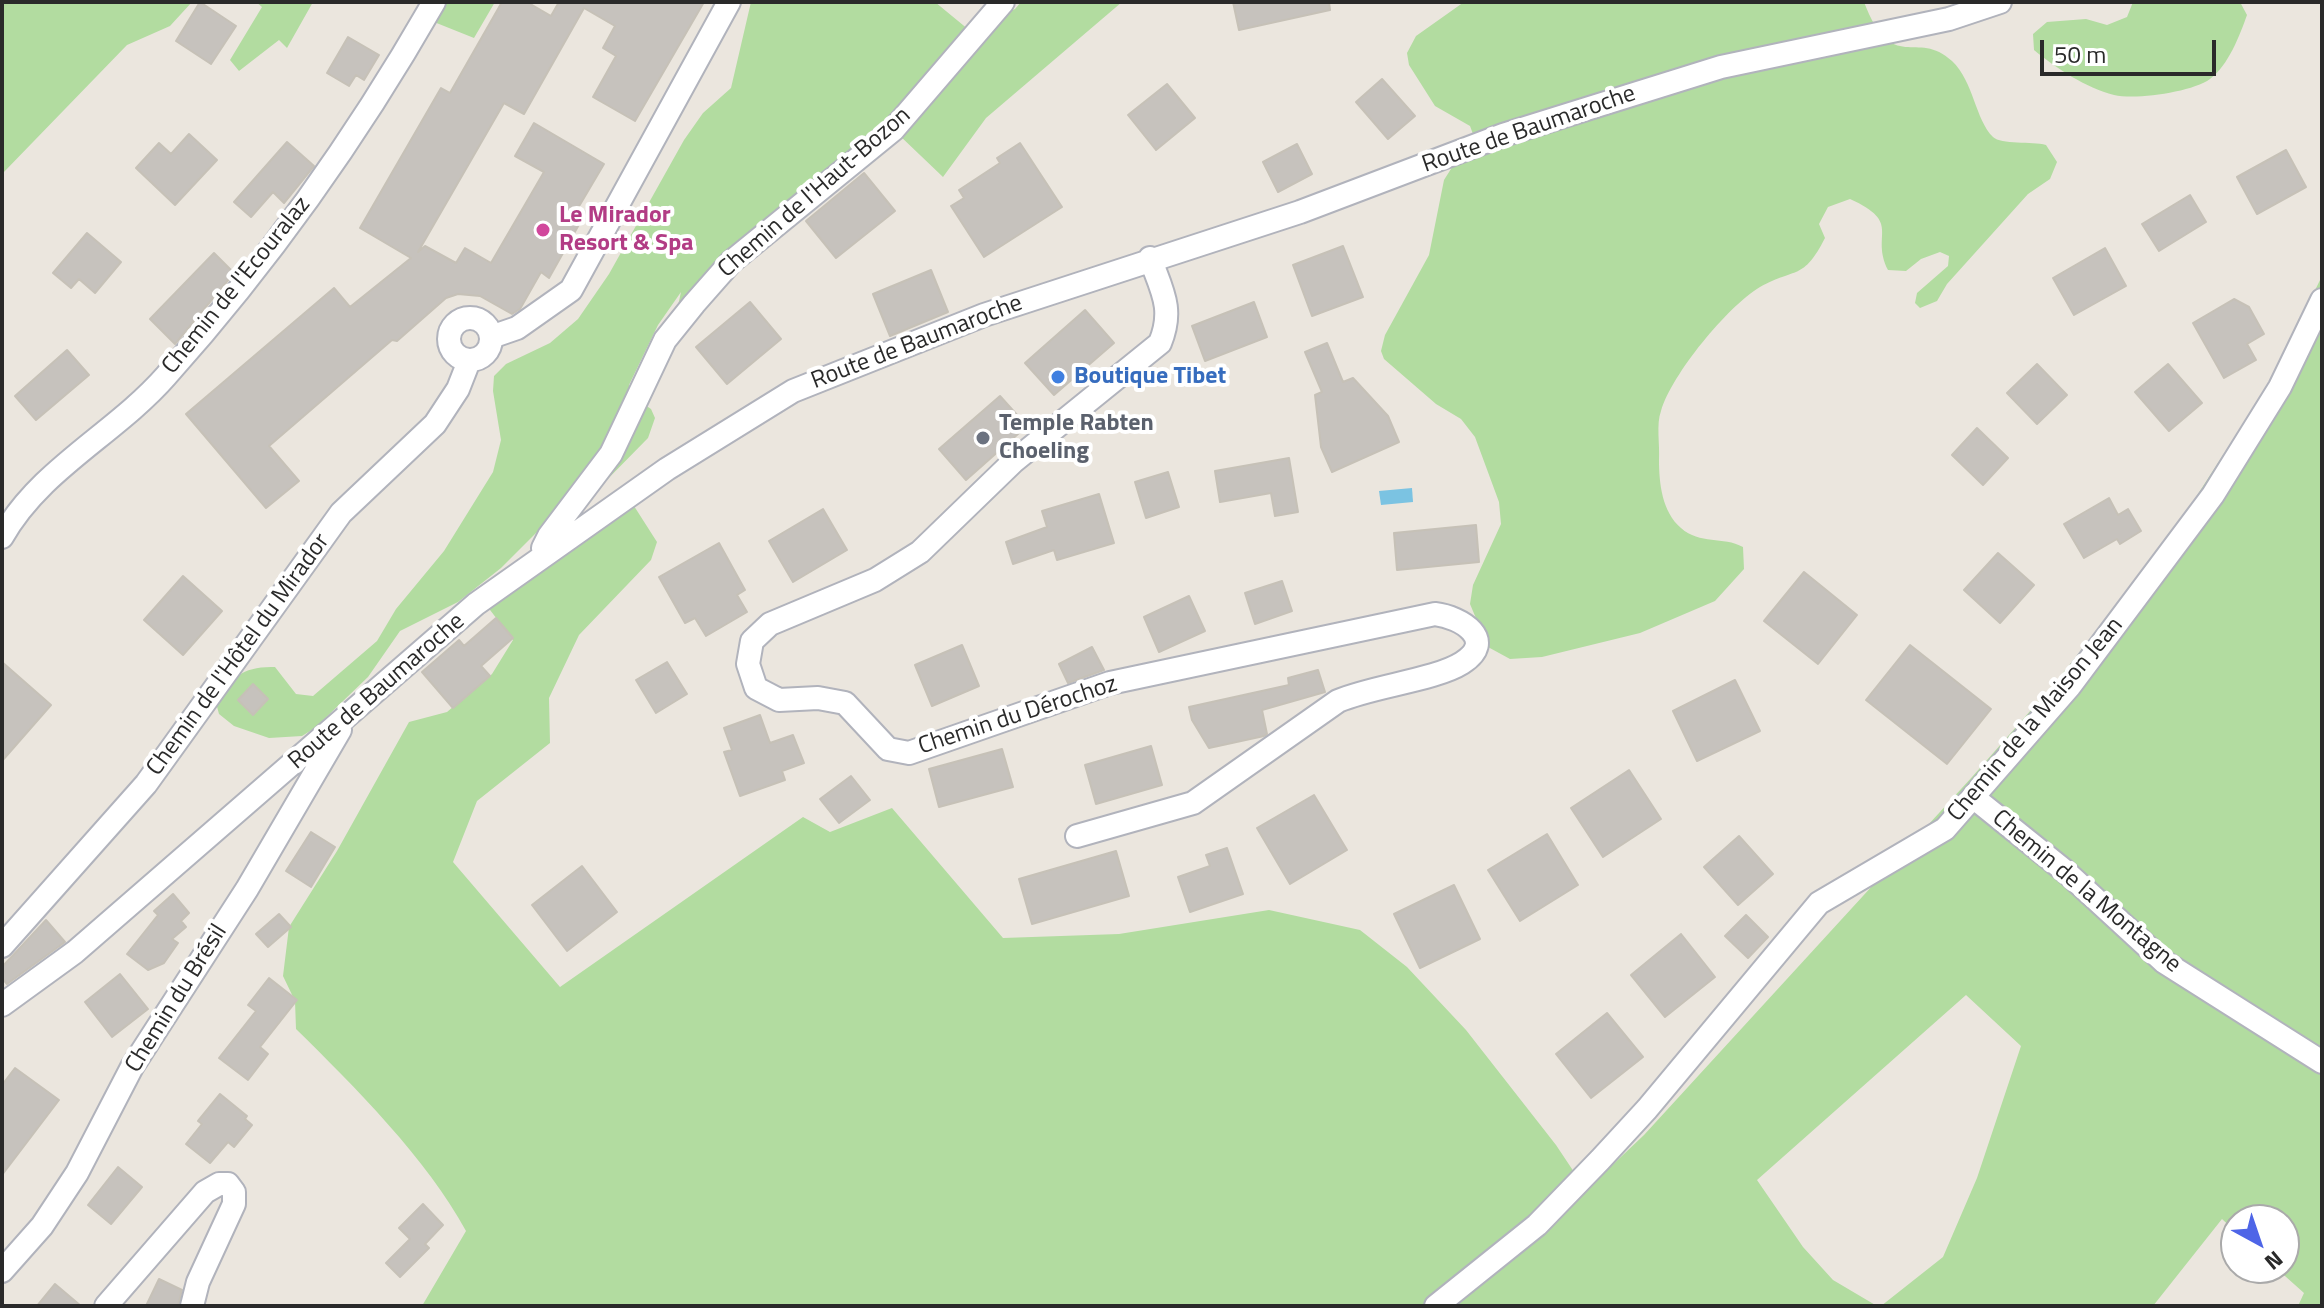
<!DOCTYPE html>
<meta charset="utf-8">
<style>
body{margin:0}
#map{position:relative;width:2324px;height:1308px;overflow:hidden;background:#ebe6de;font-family:"Titillium Web",sans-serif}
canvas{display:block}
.frame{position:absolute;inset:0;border:4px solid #2a2a2a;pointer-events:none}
.north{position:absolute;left:2220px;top:1204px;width:80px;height:80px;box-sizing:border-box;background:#fff;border:2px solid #aaa;border-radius:50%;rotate:140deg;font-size:22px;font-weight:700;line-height:32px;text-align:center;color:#2a2a2a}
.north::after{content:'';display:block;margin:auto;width:28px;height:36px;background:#4e65e7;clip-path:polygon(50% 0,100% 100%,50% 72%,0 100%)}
.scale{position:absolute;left:2040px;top:40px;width:176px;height:36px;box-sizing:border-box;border:4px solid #2a2a2a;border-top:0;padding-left:10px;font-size:24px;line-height:28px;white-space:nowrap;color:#2a2a2a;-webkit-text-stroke:6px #fff;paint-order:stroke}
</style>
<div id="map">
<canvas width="2324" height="1308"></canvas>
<div class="frame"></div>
<div class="north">N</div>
<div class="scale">50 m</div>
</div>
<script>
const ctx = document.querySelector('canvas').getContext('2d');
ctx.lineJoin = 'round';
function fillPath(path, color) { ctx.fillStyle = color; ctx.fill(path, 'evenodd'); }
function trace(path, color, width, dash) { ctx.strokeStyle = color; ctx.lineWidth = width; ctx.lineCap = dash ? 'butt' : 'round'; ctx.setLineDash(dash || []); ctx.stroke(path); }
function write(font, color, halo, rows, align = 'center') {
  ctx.font = font + ' "Titillium Web",sans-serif'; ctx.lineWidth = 8; ctx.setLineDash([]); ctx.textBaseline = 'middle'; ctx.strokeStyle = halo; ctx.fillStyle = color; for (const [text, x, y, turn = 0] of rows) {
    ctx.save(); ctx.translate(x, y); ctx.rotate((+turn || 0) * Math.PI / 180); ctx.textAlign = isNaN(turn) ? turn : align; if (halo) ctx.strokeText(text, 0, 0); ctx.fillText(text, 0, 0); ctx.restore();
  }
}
fillPath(new Path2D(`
 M 2,2 L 192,2 L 170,26 L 127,45 L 2,174 Z
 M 256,2 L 313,2 L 287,48 L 279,40 L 239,71 L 230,60 L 262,7 Z
 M 421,2 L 495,2 L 474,38 L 414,14 Z
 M 751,2 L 935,2 L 969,30 L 1015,9 L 1021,2 L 1122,2 L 986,118 L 943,177 L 898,134 L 736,268 L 670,342 L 681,292 L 658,325 L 629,385 L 629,394 L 651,409 L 655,418 L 648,438 L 593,494 L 536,533 L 501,568 L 458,602 L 400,631 L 368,677 L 315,728 L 302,736 L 269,738 L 234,726 L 219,714 L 216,703 C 232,677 243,666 275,667 L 296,694 L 313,696 L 377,641 L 396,609 L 444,551 L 493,472 L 501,440 L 493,391 L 494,376 L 506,364 L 550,343 L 578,319 L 609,274 L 684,140 L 703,113 L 731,88 Z
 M 1464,2 L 1864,2 C 1892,76 1917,28 1952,61 C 1974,82 1975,119 1993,137 C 2001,145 2032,141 2046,145 L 2057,162 L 2050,179 L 2028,194 L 1947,284 L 1937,301 L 1920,308 L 1915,303 L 1917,293 L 1948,266 L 1949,256 L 1940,252 L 1921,259 L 1906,271 L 1888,270 C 1870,234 1903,223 1850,199 L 1828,207 L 1819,224 L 1825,238 C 1803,281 1796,267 1760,287 C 1727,307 1672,374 1661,411 C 1656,424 1660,445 1659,460 C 1659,483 1662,512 1681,528 C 1700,545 1723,536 1743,547 L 1744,569 L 1715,601 L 1640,633 L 1542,657 L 1510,659 L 1488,647 L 1470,604 L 1473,585 L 1501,524 L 1499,502 L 1475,437 L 1461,419 L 1436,404 L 1384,359 L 1381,351 L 1385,335 L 1429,255 L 1444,180 L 1473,134 L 1470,126 L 1435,106 L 1409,65 L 1407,53 L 1416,36 Z
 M 2133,2 L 2240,2 L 2247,15 C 2240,35 2228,66 2210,79 C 2192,92 2137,100 2114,95 C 2086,88 2056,68 2034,50 L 2033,34 L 2047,22 L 2086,19 L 2107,25 L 2127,17 Z
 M 2322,276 L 2322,1306 L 2298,1306 L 2304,1293 L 2276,1268 L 2284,1268 L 2284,1220 L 2236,1220 L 2236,1232 L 2222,1219 L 2153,1306 L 1881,1306 L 1943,1257 L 1977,1178 L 2021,1046 L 1966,995 L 1757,1180 L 1803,1247 L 1833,1280 L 1877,1306 L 422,1306 L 466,1231 C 427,1159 354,1086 296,1029 L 295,1001 L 283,976 L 289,927 L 337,851 L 409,722 L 447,712 L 492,674 L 513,640 L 487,606 L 634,506 L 657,542 L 651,560 L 579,635 L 549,698 L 550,743 L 477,801 L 453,862 L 560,987 L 803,817 L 830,832 L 892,808 L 1003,938 L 1119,934 L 1269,910 L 1360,930 L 1407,967 L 1466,1030 L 1556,1145 L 1586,1190 L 1644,1135 L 1972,777 L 2053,685 L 2135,584 L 2189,508 L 2270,382 Z`), '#b2dca0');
fillPath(new Path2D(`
 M 1412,488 L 1413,502 L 1381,505 L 1379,491 Z`), '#7bc3e2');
const building = new Path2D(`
 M 200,2 L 236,26 L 211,64 L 176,41 Z
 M 502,2 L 527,2 L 551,16 L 559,2 L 704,2 L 635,121 L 593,97 L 616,56 L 603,48 L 615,26 L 584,8 L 524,114 L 504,103 L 418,252 L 425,246 L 456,263 L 465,248 L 491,263 L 544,172 L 515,156 L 534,123 L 604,164 L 578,208 L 586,212 L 549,278 L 541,272 L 520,309 L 512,314 L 480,296 L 458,294 L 446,298 L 397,341 L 392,340 L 269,446 L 299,481 L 266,508 L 186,414 L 334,288 L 350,307 L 411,258 L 360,228 L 441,88 L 450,93 Z
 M 1233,2 L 1329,2 L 1330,10 L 1239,30 Z
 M 348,37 L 379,55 L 364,80 L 356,75 L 349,86 L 327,73 Z
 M 1382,79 L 1415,116 L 1388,139 L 1356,102 Z
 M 1167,84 L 1195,118 L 1156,150 L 1128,115 Z
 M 189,134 L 217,160 L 175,205 L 136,168 L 159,143 L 171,154 Z
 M 287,142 L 314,166 L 284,203 L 273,192 L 251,217 L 234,202 Z
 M 1020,143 L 1062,207 L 984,257 L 951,206 L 964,198 L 959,190 L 1000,163 L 997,158 Z
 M 1297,144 L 1312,174 L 1278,192 L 1263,162 Z
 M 2286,150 L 2306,187 L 2257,214 L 2237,177 Z
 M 864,173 L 895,211 L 836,258 L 806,221 Z
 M 2190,195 L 2206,222 L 2159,251 L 2142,224 Z
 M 87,233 L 121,262 L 95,293 L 79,279 L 71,288 L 53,273 Z
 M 1343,246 L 1363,297 L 1312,316 L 1293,265 Z
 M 2105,248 L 2126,286 L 2074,315 L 2053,278 Z
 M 214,253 L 234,273 L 175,344 L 150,319 Z
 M 931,270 L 948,312 L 890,336 L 873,294 Z
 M 2234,299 L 2249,307 L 2264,334 L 2247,344 L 2256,360 L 2224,378 L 2193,323 Z
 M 750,302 L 781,339 L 727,384 L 696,347 Z
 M 1254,302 L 1267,337 L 1205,361 L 1192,326 Z
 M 1085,310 L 1114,343 L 1054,395 L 1025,363 Z
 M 1327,343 L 1343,382 L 1353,378 L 1388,416 L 1399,442 L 1332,472 L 1321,447 L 1315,395 L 1322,392 L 1305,352 Z
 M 67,350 L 89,375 L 36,420 L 15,396 Z
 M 2037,364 L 2067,395 L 2037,424 L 2007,393 Z
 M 2168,364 L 2202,403 L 2169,431 L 2135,392 Z
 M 1000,396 L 1027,426 L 966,480 L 939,449 Z
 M 1977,428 L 2008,458 L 1983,485 L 1952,455 Z
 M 1289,458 L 1298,512 L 1275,516 L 1271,493 L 1220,502 L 1215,471 Z
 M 1168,472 L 1179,507 L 1146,518 L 1135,482 Z
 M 1099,494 L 1114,543 L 1057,560 L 1054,550 L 1013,564 L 1006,542 L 1047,527 L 1042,511 Z
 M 2109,498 L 2118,515 L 2128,509 L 2141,531 L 2120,544 L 2117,539 L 2084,558 L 2064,524 Z
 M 823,509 L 847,550 L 793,582 L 769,541 Z
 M 1476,525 L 1479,562 L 1397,570 L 1394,533 Z
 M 719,543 L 745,590 L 737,595 L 747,612 L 706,636 L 695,618 L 685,623 L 659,577 Z
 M 1998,553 L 2034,585 L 2000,623 L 1964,590 Z
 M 1804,572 L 1857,615 L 1818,664 L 1764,621 Z
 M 183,576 L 222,611 L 183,655 L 144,620 Z
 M 1282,581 L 1292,611 L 1255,624 L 1245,593 Z
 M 1189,596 L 1205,631 L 1159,652 L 1144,617 Z
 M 496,618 L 513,638 L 481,666 L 490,676 L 453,708 L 422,672 L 459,640 L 464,646 Z
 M 962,645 L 979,686 L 932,706 L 915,665 Z
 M 1910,645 L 1991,709 L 1947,764 L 1866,700 Z
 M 1092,647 L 1104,670 L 1068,683 L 1059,664 Z
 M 2,662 L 51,705 L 2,761 Z
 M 667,662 L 687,694 L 656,713 L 636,680 Z
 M 1318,670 L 1325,692 L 1262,710 L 1267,734 L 1264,736 L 1209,748 L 1192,720 L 1189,707 L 1289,685 L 1288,678 Z
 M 1735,680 L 1760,731 L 1697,761 L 1673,711 Z
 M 253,684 L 268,699 L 253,715 L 238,700 Z
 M 760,715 L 770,743 L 793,735 L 804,763 L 782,771 L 785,780 L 740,796 L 724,752 L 732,750 L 724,728 Z
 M 1151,746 L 1162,785 L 1096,804 L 1085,765 Z
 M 1002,749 L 1013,787 L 939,807 L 929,769 Z
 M 1629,770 L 1661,819 L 1603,857 L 1571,808 Z
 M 851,776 L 870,800 L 839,823 L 820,799 Z
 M 1314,795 L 1347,850 L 1290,884 L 1257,828 Z
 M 311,832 L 335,847 L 311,887 L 286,871 Z
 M 1547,834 L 1578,885 L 1520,921 L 1488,870 Z
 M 1739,836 L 1773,874 L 1738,905 L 1704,867 Z
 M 1227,848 L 1243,894 L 1190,912 L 1178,877 L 1210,866 L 1206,855 Z
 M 1116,851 L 1129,896 L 1032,924 L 1019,879 Z
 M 582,866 L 617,912 L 567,951 L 532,905 Z
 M 1454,885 L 1480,939 L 1420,968 L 1394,914 Z
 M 173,894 L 189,913 L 181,921 L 186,927 L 172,939 L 178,943 L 164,963 L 148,970 L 127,954 L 158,915 L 154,911 Z
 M 279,914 L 291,927 L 268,947 L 256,934 Z
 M 1746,915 L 1768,937 L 1748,958 L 1725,936 Z
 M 46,920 L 65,942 L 7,984 L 2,978 L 2,967 Z
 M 1681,934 L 1715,977 L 1665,1017 L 1631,975 Z
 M 120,974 L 148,1009 L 112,1037 L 85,1002 Z
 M 269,978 L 297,1000 L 260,1047 L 268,1054 L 248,1080 L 219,1058 L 256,1011 L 248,1005 Z
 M 1607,1013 L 1643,1057 L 1591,1098 L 1556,1054 Z
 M 15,1068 L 59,1100 L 2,1175 L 2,1085 Z
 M 220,1094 L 247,1116 L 245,1119 L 252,1125 L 234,1147 L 228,1142 L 210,1163 L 186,1144 L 202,1124 L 198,1121 Z
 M 118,1167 L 142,1187 L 111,1224 L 88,1205 Z
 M 423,1204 L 443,1225 L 425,1244 L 429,1248 L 400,1277 L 386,1263 L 410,1239 L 399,1228 Z
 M 159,1279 L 182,1290 L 178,1306 L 146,1306 Z
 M 55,1284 L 81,1306 L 37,1306 Z`);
fillPath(building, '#c6c2bd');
trace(building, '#c6c1b7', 2);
const minor = new Path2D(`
 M449 339a21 21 0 1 1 42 0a21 21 0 1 1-42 0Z
 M 491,337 L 517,328 L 571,290 L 729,2
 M 2,537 C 40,469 115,434 166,376 C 268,262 358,135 434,2
 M 543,548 L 549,536 L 611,454 L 665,340 L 694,304 L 731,262 L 893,130 L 1003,2
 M 1973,797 L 2065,871 L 2164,962 L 2322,1062
 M 1077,836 L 1193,803 L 1338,701 C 1373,686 1435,680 1462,663 C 1498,640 1461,617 1435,614 L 1110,683 L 909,753 L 888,749 L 845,703 L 818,698 L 779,700 L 756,688 L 748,664 L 752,641 L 770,624 L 875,580 L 920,552 L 1013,462 L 1160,343 C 1174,309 1162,291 1150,258
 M 2,946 L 146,784 L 341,513 L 435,424 L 458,389 L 469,361
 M 2,1005 L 75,952 L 476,604 L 667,469 L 793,391 L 984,315 L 1300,212 L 1503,135 L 1721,67 L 1949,19 L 2000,2
 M 2,1271 L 42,1226 L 77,1173 L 132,1067 L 247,889 L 340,730
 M 106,1306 L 205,1192 L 219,1184 L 228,1184 L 234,1192 L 234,1204 L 198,1282 L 192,1306
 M 1436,1306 L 1537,1225 L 1600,1160 L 1647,1109 L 1819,903 L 1945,829 L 1973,797 L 2070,686 L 2213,495 L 2280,387 L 2322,300`);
trace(minor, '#b1b3bc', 26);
trace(minor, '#fff', 22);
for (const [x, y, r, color] of [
 [543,230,8,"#d1479c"],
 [1058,377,8,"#3f7fe0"],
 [983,438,8,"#6b7280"]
]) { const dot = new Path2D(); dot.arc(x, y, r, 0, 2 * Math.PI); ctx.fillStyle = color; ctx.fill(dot); trace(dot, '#fff', 3); }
write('24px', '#2a2a2a', '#fff', [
 ["Route de Baumaroche",1529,130,-19],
 ["Chemin de l'Haut-Bozon",815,193,-41],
 ["Chemin de l'Ecouralaz",237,286,-51],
 ["Route de Baumaroche",917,343,-21],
 ["Chemin de l'Hôtel du Mirador",239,655,-54],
 ["Route de Baumaroche",377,692,-41],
 ["Chemin du Dérochoz",1018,716,-18],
 ["Chemin de la Maison Jean",2036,720,-50],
 ["Chemin de la Montagne",2086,892,40],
 ["Chemin du Brésil",177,999,-58]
]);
write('bold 24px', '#b23c85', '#fff', [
 ["Le Mirador",559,216],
 ["Resort & Spa",559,244]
], 'left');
write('bold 24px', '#366cbe', '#fff', [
 ["Boutique Tibet",1074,377]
], 'left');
write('bold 24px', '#5b616d', '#fff', [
 ["Temple Rabten",999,424],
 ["Choeling",999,452]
], 'left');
</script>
